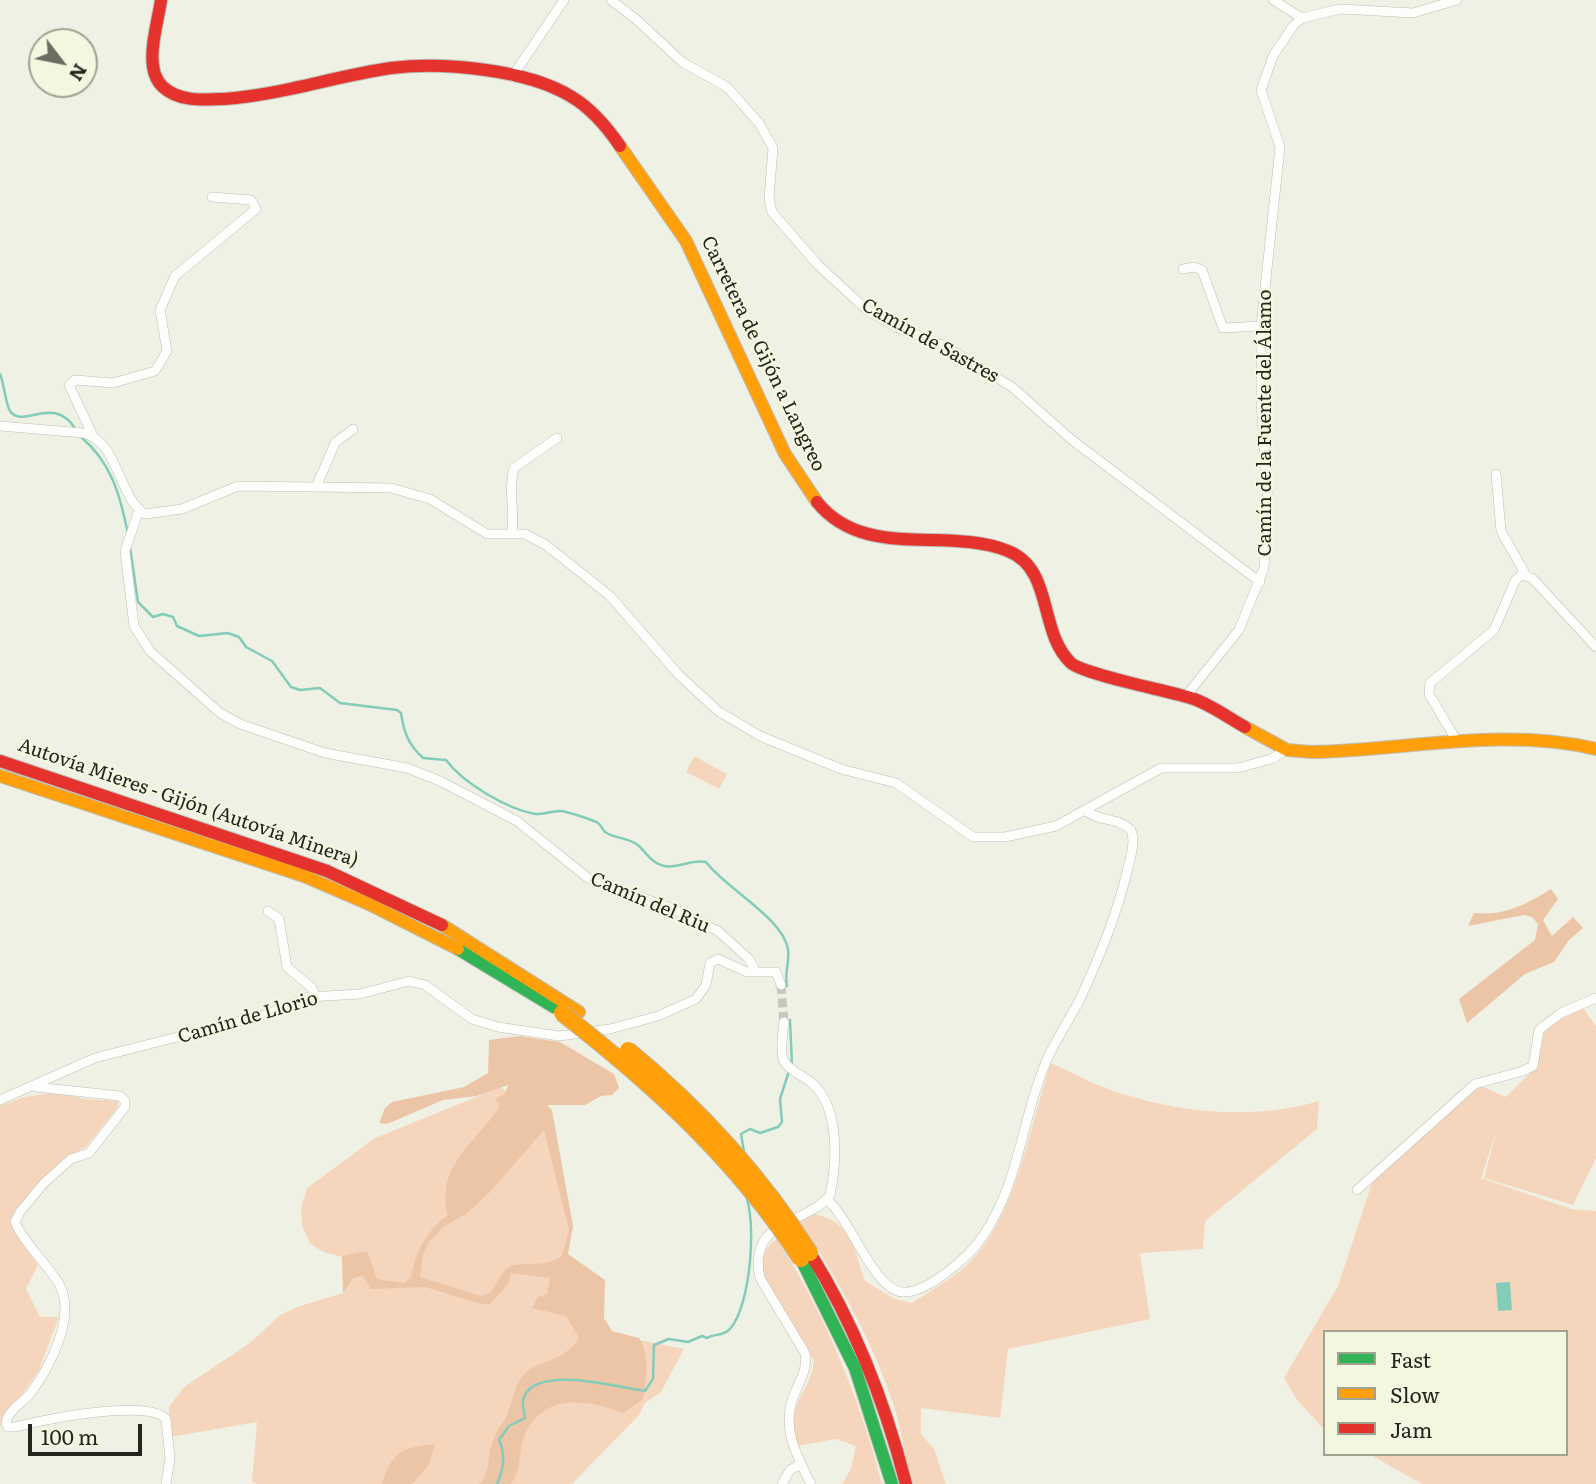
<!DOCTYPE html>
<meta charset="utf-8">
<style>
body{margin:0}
#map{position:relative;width:1596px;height:1484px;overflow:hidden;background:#f0f1e5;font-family:Literata,serif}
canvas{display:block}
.legend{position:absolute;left:1323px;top:1330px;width:245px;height:126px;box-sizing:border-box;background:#f3f7df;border:2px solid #a0a391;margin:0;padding:9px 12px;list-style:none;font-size:21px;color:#24261d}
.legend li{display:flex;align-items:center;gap:14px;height:35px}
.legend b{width:35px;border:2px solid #a0a391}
.north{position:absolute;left:28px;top:28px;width:70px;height:70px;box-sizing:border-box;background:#f3f7df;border:2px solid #a0a391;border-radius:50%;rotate:122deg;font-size:19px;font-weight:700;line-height:28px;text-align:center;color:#24261d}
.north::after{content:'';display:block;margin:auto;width:24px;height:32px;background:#6b6d63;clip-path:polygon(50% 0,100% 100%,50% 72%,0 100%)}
.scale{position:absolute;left:28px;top:1424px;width:114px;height:32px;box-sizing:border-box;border:4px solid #24261d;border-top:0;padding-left:9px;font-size:21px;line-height:24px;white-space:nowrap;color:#24261d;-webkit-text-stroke:5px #f3f7df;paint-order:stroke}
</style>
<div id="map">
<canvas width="1596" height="1484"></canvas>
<ul class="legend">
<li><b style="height:9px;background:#30b455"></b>Fast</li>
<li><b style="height:9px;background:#ff9f0a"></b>Slow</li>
<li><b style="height:9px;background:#e5322d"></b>Jam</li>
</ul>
<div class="north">N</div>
<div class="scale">100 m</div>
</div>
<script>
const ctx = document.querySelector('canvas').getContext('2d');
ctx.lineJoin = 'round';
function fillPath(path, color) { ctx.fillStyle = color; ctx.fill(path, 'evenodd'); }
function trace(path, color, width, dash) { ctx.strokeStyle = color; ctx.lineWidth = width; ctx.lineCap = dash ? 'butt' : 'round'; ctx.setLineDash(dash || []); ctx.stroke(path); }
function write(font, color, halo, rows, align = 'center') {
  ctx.font = font + ' Literata,serif'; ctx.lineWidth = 5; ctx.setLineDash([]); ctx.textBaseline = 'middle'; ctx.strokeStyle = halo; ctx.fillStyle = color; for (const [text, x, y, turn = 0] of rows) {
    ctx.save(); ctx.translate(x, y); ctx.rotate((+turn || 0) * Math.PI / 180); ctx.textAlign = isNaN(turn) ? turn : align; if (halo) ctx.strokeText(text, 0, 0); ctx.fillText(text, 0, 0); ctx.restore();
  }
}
fillPath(new Path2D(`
 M 694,756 L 727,774 L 719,789 L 686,772 Z
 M 1583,1008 L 1596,1026 L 1596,1158 L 1573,1205 L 1484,1178 L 1497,1129 L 1481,1178 L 1571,1209 L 1596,1211 L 1596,1484 L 1422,1484 L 1369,1454 L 1566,1454 L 1566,1332 L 1325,1332 L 1325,1430 L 1297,1400 L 1284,1378 L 1338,1286 L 1374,1177 L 1481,1086 L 1506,1097 L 1534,1069 L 1540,1038 L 1552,1024 Z
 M 1051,1063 C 1075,1074 1100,1088 1126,1095 C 1187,1114 1258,1119 1319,1101 L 1317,1129 L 1205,1221 L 1203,1249 L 1140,1253 L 1150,1319 L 1008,1349 L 1000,1418 L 921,1408 L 921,1434 L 934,1449 L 946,1484 L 911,1484 C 906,1461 903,1438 897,1416 C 876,1346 838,1280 799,1220 L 815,1214 C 852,1222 854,1250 865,1281 L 895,1299 L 912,1303 C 930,1291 950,1280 966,1266 C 1017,1219 1029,1126 1051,1063 Z
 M 501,1087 L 548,1128 L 569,1231 L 568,1254 L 605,1283 L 599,1319 L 610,1334 L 684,1349 L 661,1392 L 645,1403 L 639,1415 L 572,1484 L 257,1484 L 252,1482 L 257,1422 L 170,1437 L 169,1407 L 184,1387 L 250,1343 L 279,1316 L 297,1307 L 343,1293 L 342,1257 L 324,1252 L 310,1244 L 302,1226 L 301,1208 L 307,1188 L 375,1138 Z
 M 59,1092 L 83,1099 L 118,1101 L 118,1107 L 86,1147 L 69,1155 L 43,1178 L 12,1216 L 12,1228 L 38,1265 L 26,1289 L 40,1317 L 59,1317 L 39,1370 L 0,1427 L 0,1106 L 24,1097 Z
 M 777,1239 C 826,1316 859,1396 882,1484 L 842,1484 L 851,1469 L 856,1446 L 836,1439 L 797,1446 C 785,1398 811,1395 814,1360 C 797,1334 736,1262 777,1239 Z`), '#f5d6bd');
fillPath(new Path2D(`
 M 1551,889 L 1558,899 L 1543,920 L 1552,936 L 1573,917 L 1583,928 L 1569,940 L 1554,962 L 1525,974 L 1467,1023 L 1459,999 L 1535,940 L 1538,924 L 1532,917 L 1524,915 L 1468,926 L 1474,913 C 1504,916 1526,905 1551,889 Z
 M 519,1036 L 560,1042 L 614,1074 L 619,1088 L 612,1095 L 601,1096 L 585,1105 L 547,1105 L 552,1110 L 573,1226 L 568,1254 L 605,1280 L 604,1318 L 612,1331 L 639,1338 C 650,1355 646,1380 643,1399 L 623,1413 C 587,1399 542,1392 524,1437 C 518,1453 522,1470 511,1484 L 479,1484 C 490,1473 488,1456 492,1443 C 494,1434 501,1426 505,1419 C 512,1406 513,1389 522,1377 C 537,1358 561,1365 579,1338 L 566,1316 L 532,1308 L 538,1297 L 547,1294 L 550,1278 L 511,1273 L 509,1283 L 490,1304 L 481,1304 L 425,1287 L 371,1289 L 363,1276 L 353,1278 L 343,1293 L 342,1256 L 367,1251 L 377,1279 L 403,1283 L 411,1278 C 415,1252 427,1230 448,1215 C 435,1166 476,1143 500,1106 L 495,1099 L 505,1094 L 508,1085 L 477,1096 L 443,1100 L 387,1124 L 379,1123 L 385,1108 L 392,1102 L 464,1087 L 488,1073 L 489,1040 ZM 544,1130 L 569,1230 L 562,1256 C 541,1271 515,1258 505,1270 C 499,1277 496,1286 490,1293 L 481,1296 L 420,1277 L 423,1255 L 429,1242 L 443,1227 L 466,1214 L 490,1192 Z
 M 435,1444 L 429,1465 L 412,1484 L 382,1484 C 393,1450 401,1448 435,1444 Z`), '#ecc5a7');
fillPath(new Path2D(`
 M 1510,1282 L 1512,1310 L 1498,1311 L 1496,1283 Z`), '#83ccba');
trace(new Path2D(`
 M 0,374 C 4,383 6,406 10,411 C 23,430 54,393 76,430
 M 80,436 C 111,462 120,494 128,534
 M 130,547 L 138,602 L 153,617 L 163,614 L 173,617 L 177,626 L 199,636 L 228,633 L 239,637 L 246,647 L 272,661 L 291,687 L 300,690 L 320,688 L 340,703 L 397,710 L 401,713 C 404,733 408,744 423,758 L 446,760 C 463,783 507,809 535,814 C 544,815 553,810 562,811 C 571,813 591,819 598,823 C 601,825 602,829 605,832 C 615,839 629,837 639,846 C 647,854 653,864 664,866 C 679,869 690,859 706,862 C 725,888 783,918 788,949 C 790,962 784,973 787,986
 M 790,1020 L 792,1065
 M 744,1152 L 741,1134 L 750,1129 L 760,1133 L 778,1127 L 782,1122 L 780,1099 L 789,1071
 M 497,1484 C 504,1469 506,1455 499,1440 L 509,1426 L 525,1418 C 524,1412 521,1402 524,1397 C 537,1364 621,1388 645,1391 L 653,1379 L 654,1345 L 669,1339 L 688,1342 L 702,1336 L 707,1338 C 715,1333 722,1337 730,1329 C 751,1305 757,1221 745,1193`), '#83ccba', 2.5);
trace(new Path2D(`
 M 781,985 L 784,1022`), '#c7c8bd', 9, [9, 4.5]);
const street = new Path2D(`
 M 611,0 L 637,20 L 682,62 L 727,87 L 759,123 L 773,148 L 769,198 L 772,212 L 818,265 L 868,311 L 896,327 L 945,346 L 1012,387 L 1072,440 L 1260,582
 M 1273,0 L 1302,18 L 1340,9 L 1413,13 L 1457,0
 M 512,77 L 564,0
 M 1183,269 L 1194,267 L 1202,270 L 1223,328 L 1261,326
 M 0,426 L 83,433 C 119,441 117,496 145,514 L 182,509 L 238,486 L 391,488 L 430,499 L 487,534 L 525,534 L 546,545 L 610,596 L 679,675 L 718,711 L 760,736 L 841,769 L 896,783 L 973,837 L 1005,837 L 1056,826 L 1161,768 L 1238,768 L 1271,759 L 1287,750
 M 93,436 L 69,385 L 75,380 L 113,383 L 155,371 L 167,351 L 160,310 L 175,276 L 256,209 L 251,200 L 212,197
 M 1496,474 L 1501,531 L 1526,575
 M 317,485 L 335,443 L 353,429
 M 139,510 L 125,551 L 134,626 L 150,651 L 220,713 L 240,724 L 325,753 L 407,768 L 440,781 L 517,821 L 588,878 L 673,909 L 718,931 L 749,959 L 756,972
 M 512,532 C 515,510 508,490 514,468 L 557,438
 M 1186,696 L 1239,630 L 1264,568 L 1268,502 L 1261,401 L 1261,326 L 1280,147 L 1261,90 L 1273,56 L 1293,26 L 1302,18
 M 1455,743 L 1454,736 L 1429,694 L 1430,683 L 1494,630 L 1515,581 L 1521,575 L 1532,578 L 1596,647
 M 268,911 L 279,919 L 287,967 L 312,988 L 315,996
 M 784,1022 C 783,1033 780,1048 783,1059 C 787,1070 804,1076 812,1083 C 840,1108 837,1161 830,1195 C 808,1225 747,1218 760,1278 L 805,1353 C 808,1369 800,1380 794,1395 C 781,1427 796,1455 811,1484
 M 36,1087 L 120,1096 L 125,1101 L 125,1107 L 89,1153 L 71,1159 L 44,1183 L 20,1212 L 15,1222 C 25,1245 46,1262 59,1284 C 77,1316 50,1367 30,1394 C 22,1403 9,1410 6,1422 L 8,1427 L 15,1427 C 41,1420 149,1398 166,1419 L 170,1458 L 166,1484
 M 0,1100 L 95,1058 L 271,1013 L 309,997 L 360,994 L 409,981 L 425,985 L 472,1019 L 498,1027 L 559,1036 L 610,1029 L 658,1016 L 696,999 L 706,985 L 710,963 L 718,959 L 747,972 L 776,972 L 781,985
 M 1357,1190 L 1475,1084 L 1523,1071 L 1533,1066 L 1539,1030 L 1561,1013 L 1596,998
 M 827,1200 C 851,1219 874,1290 902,1292 C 927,1294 970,1256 983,1236 C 1020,1182 1021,1120 1046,1062 C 1055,1041 1068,1022 1079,1001 C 1099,959 1116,917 1127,872 C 1130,858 1136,843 1131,830 C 1118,817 1098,822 1085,810
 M 782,1484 L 790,1470 L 801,1464`);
const fast = new Path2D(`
 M 458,949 L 554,1007
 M 801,1259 L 855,1368 L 892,1484`);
const slow = new Path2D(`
 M 620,146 L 686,241 L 785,454 L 817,502
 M 1245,727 L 1287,750 L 1312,752 C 1405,750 1504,727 1596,749
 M 0,776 L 304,876 L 369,904 L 458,949
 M 442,925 L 579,1012`);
const jam = new Path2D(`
 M 161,0 C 158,24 142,68 163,87 C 179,102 205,100 224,99 C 281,95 335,76 391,68 C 443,62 527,69 572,97 C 592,109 607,127 620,146
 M 817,502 C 865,561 946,526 1008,551 C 1054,569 1038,632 1071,663 C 1085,675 1170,691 1194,699 C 1211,705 1229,718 1245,727
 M 0,761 L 327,871 L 442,925
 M 810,1253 C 855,1325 885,1402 906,1484`);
trace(street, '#bdbeb4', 10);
trace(fast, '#bdbeb4', 14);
trace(slow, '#bdbeb4', 14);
trace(jam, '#bdbeb4', 14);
trace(street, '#fdfdfb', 9);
trace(fast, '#30b455', 12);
trace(slow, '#ff9f0a', 12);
trace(jam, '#e5322d', 12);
const slowBridge = new Path2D(`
 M 562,1013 C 654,1085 737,1160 801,1259
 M 628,1050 C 700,1109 760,1175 810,1253`);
trace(slowBridge, '#bcb7a5', 18, []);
trace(slowBridge, '#ff9f0a', 16);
write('19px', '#24261d', '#f3f7df', [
 ["Camín de Sastres",930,341,29],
 ["Carretera de Gijón a Langreo",763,354,64],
 ["Camín de la Fuente del Álamo",1265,423,-90],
 ["Autovía Mieres - Gijón (Autovía Minera)",188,803,19],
 ["Camín del Riu",650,903,23],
 ["Camín de Llorio",248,1018,-16]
]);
</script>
